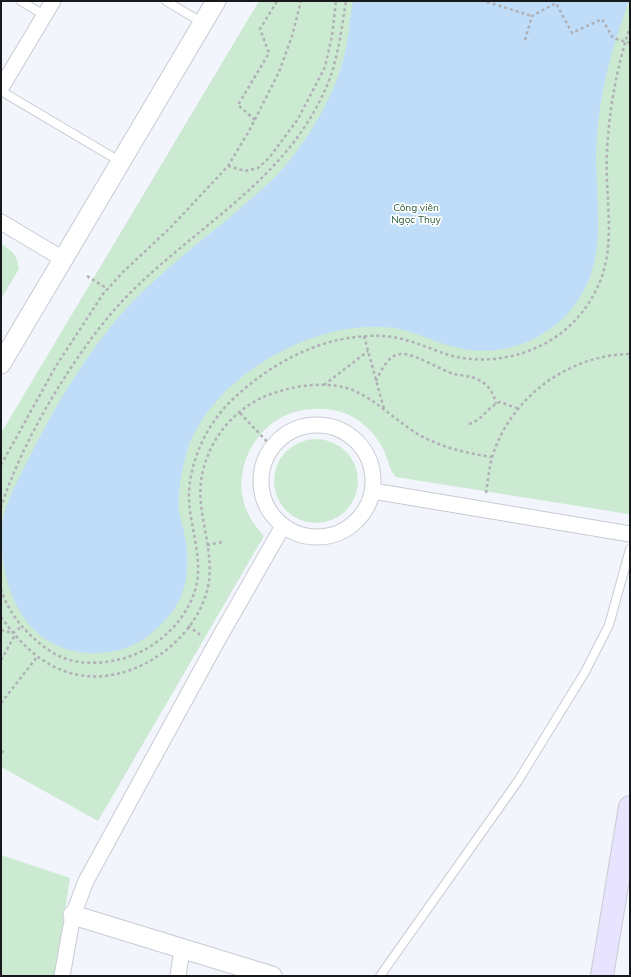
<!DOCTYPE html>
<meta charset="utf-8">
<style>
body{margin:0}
#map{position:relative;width:631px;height:977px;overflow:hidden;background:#f3f5fd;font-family:Mulish,sans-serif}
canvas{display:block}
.frame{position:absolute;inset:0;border:2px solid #18191c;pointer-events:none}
</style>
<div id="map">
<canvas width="631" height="977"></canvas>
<div class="frame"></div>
</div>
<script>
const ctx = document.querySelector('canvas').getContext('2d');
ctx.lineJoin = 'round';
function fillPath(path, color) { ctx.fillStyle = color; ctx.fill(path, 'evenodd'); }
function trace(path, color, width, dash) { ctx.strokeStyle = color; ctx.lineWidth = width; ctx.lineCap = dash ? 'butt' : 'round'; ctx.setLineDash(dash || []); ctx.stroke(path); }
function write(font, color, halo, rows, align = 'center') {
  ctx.font = font + ' Mulish,sans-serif'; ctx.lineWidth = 3.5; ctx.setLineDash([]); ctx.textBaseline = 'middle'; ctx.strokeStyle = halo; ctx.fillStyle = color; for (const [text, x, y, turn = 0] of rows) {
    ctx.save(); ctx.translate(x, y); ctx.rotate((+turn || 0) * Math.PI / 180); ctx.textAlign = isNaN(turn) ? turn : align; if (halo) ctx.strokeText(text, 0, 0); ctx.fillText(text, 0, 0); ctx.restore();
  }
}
fillPath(new Path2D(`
 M 259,1 L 630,1 L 630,512 L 628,514 L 396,477 C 388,468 390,465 386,456 C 381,441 369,427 355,418 C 345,412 332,409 321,409 C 272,406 234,451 243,499 C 246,513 254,525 264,536 L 98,821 L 1,767 L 1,433 Z
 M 1,244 C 13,251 17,255 19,269 L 1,299 Z
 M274 481a42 42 0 1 1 84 0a42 42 0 1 1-84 0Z
 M 1,855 L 70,878 L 55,976 L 1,976 Z`), '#cbead1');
fillPath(new Path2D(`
 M 353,1 L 629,1 C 613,44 600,90 597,136 C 592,195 613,258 573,307 C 543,345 493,360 447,345 C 430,340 413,331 394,328 C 316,317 208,377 186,455 C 181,474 178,490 179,510 C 180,519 184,528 185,537 C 192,575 185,604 156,629 C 144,640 131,648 115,651 C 81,658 46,648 25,619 C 5,591 0,556 2,522 C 6,501 18,480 27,462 C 56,404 90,346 135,299 C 166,269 200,241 234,214 C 255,195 277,178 294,155 C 317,124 339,86 346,47 C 349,32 350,16 353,1 Z`), '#bfdcf9');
const service = new Path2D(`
 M 21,1 L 44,15
 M 166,1 L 203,23
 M 1,91 L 121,162
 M 380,976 L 518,781 L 585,672 L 609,625 L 630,549`);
const minor = new Path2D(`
 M 1,88 L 53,1
 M 1,222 L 63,259
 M261 481a56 56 0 1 1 112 0a56 56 0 1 1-112 0Z
 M 373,491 L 630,534
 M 62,976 L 73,915 L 86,881 L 215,645 L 283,526
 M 178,976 L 182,949`);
const tertiary = new Path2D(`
 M 1,364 L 216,1
 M 73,915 L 272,976`);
const secondary = new Path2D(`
 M 602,976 L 630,807`);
trace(service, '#c9cbd3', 10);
trace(minor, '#c9cbd3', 17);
trace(tertiary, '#c9cbd3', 21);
trace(secondary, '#c9cbd3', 24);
trace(new Path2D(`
 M 487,2 L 532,16
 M 525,40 L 532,16 L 556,3 L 572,33 L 602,19 L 613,38 L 630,43
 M 255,120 L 238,105 L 269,53 L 260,29 L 277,1
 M 228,166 L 245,171 L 258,168 L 269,158 L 298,119 L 325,67 L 332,36 L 336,1
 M 87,276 L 108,289
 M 364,336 L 384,409
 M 376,381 C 381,371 387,356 400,354 C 413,352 440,370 454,374 C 463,376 473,376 481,381 C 489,386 494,394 496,404
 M 324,385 L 368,351
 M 240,413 L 272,447
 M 469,424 C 483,420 487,407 500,402 L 519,409
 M 1,465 L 56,366 L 103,294 L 123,272 L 172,226 L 228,166 L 249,131 L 279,72 L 292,36 L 301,1
 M 486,493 C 488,481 489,469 492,457 C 511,397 568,355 630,354
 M 1,508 C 21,441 80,343 130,293 C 201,222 295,175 331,75 C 339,51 342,26 346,1
 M 207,545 L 223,542
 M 1,589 C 9,615 28,636 50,651 C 71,665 98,665 121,659 C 162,649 201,608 198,564 C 197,541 189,518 189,496 C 189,463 206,426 229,403 C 269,363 325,333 383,336 C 406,337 427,348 449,355 C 494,368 549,352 579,316 C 624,262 604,214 607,151 C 609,110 617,66 630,27
 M 1,617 C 20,644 45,669 79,675 C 132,685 193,643 207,591 C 218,549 191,508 204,467 C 212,437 233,412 261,398 C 290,385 333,378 361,394 C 381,405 397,421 416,433 C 439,447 465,453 492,457
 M 188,626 L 202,636
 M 1,630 L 13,633 L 21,627
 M 1,660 L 15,635
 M 1,703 L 37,657
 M 1,751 L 6,753`), '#afb1b7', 2.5, [3, 3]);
trace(service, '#fff', 8);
trace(minor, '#fff', 15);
trace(tertiary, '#fff', 19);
trace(secondary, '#e8e3fe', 22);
write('10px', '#2a5c38', '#fff', [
 ["Công viên",416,208],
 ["Ngọc Thụy",416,220]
]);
</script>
